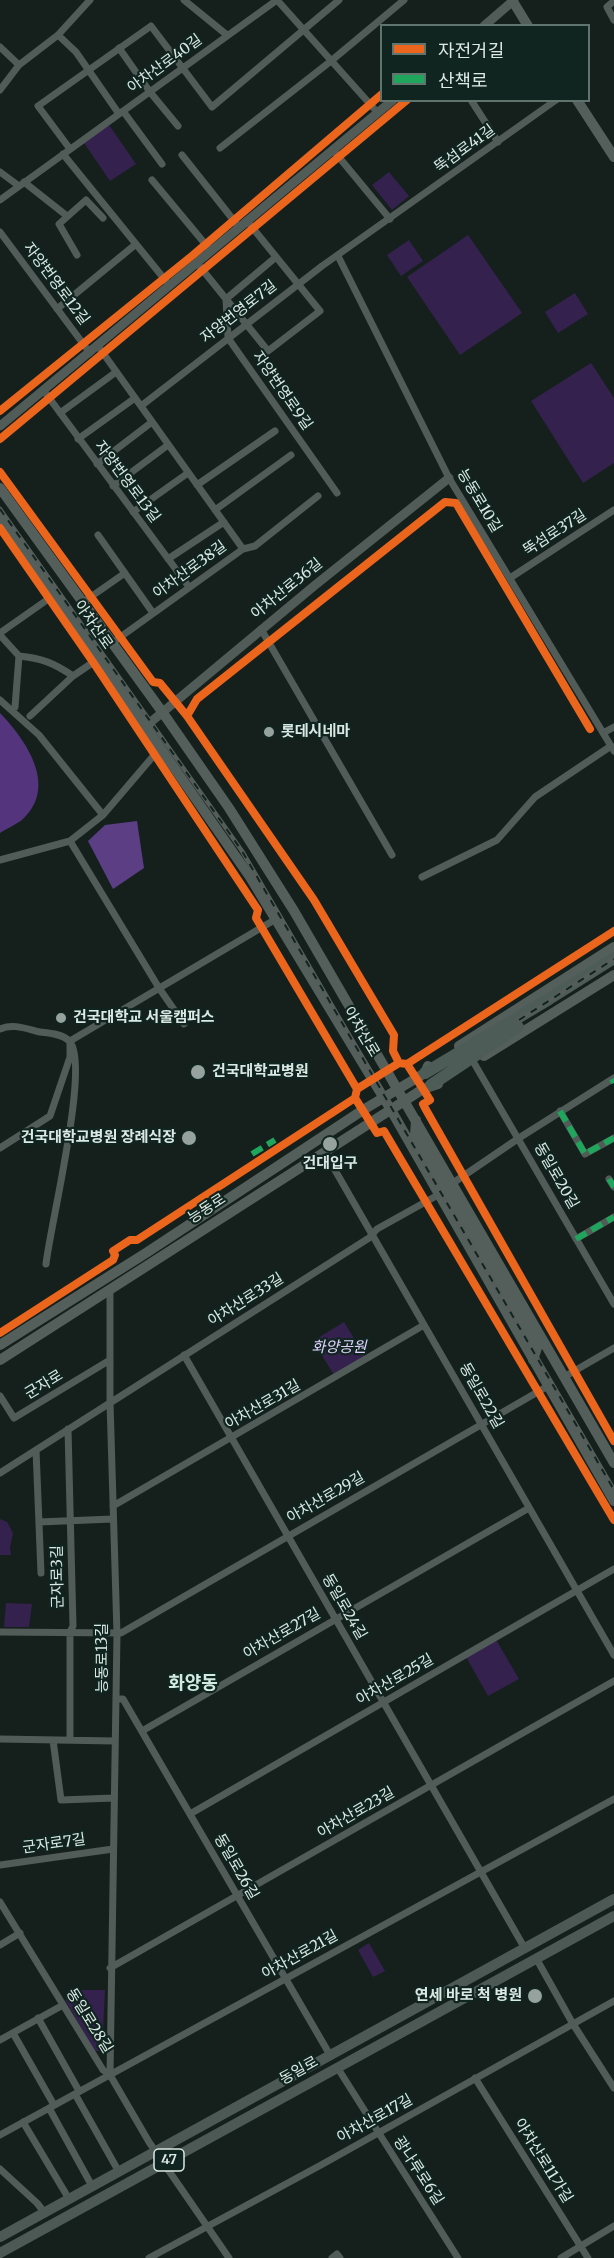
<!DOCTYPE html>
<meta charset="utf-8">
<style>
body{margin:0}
#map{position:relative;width:614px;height:2258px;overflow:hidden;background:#15201d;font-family:Merriweather,"Noto Sans KR",serif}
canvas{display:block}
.legend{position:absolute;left:380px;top:24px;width:210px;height:78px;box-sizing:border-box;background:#10251f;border:2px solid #61736d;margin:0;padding:8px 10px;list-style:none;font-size:18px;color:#dbe8e3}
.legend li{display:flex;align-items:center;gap:12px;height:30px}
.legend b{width:30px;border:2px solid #61736d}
</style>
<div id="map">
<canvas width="614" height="2258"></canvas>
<ul class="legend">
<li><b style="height:8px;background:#eb651d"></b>자전거길</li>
<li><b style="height:8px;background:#20a55d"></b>산책로</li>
</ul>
</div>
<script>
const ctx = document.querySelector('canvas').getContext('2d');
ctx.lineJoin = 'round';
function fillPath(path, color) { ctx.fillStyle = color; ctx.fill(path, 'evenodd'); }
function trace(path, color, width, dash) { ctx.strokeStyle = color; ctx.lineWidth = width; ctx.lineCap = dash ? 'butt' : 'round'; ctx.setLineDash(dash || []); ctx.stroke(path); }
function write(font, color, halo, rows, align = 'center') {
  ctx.font = font + ' Merriweather,"Noto Sans KR",serif'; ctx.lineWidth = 4.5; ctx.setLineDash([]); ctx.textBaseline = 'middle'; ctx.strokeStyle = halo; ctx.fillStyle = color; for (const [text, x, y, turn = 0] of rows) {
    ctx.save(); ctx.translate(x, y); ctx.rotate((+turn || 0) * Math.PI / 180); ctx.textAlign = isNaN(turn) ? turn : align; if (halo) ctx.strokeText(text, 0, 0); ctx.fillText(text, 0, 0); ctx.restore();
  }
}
fillPath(new Path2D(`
 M 107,122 L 136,164 L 110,181 L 82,140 Z
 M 389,172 L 409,196 L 392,210 L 372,185 Z
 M 468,235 L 522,313 L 460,355 L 407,277 Z
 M 409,240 L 423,261 L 401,276 L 387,255 Z
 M 575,293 L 588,314 L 558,333 L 545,312 Z
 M 591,363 L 614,398 L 614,463 L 583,483 L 531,401 Z
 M 344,1322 L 365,1356 L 334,1375 L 313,1341 Z
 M 0,1519 L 7,1522 L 13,1533 L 10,1548 L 11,1555 L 0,1555 Z
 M 6,1603 L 32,1604 L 29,1627 L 4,1627 Z
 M 495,1638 L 519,1679 L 488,1696 L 465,1655 Z
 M 369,1943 L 385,1971 L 373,1977 L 358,1950 Z
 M 82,1990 L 105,1990 L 102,2051 L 95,2051 L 65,2000 Z`), '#34214e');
fillPath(new Path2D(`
 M 137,821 L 144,868 L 113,889 L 88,841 L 105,825 Z`), '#5b3e84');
fillPath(new Path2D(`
 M 0,713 C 25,739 58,785 24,818 C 18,824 7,828 0,833 Z`), '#54357d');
trace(new Path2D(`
 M 184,0 L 227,35
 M 614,1 L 607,7 L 614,20
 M 58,35 L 76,52 L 119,114
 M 0,47 L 19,65
 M 119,48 L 150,92 L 178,126
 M 0,90 L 19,65 L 58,35 L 90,0
 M 471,100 L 498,142
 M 123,111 L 162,164
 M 220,148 L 331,61 L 404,0
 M 70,149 L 38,106 L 151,26 L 212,107 L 339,0
 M 333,150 L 390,219
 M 63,154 L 170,286
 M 182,155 L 239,227
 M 0,172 L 19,186
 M 152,180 L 211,251
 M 24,182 L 67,216
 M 0,200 L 277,0 L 378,113
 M 0,232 L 90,353
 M 77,255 L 59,224 L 86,200 L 103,218
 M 338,256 L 449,478 L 614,751
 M 276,257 L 226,299 L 228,338 L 337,493
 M 197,263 L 268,351 L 320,311 L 247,221
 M 57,309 L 136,244
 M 98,346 L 243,549
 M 44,391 L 189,587
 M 141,406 L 322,266 L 556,100
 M 60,413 L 116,372
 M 78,439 L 135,398
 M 97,464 L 152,422
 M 197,485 L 275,431
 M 113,486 L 168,445
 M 215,510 L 291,455
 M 133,512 L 188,473
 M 98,535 L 153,613
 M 168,559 L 224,522
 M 510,578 L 614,510
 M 82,603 L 125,573
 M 261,629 L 392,855
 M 0,633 L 54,595
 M 0,635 L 19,656 C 41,658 54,663 73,676 L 98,659
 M 112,643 L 243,549 L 255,546 L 318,496
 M 0,700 L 39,735 L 103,815 L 70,841 L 0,860
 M 15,707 L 19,656
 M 30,716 L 73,676
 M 603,733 L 614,727
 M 103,815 L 161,747
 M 70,841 L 159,988 L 184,1024
 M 422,877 L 497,840 L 535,797 L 611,746
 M 0,1029 C 13,1023 27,1029 40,1032 C 49,1033 64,1034 70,1042 C 90,1066 50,1226 46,1264
 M 70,1041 L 276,919
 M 474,1063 L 614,1304
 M 560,1111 L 585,1154 L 614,1138
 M 0,1148 L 50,1116 L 70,1057 L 70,1044
 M 324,1151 L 614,1655
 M 609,1179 L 614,1187
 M 453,1183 L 519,1138 L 614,1078
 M 576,1239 L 614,1217
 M 110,1290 L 110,1402 L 117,1634 L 110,2075
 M 184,1355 L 524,1947
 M 564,1377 L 614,1348
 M 0,1396 L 14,1418 L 110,1360
 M 68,1429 L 73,1626 L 70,1632 L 70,1740
 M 36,1450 L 41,1573
 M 0,1473 L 369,1238 L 377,1229 L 438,1195
 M 113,1506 L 424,1325
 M 39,1522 L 113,1519
 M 0,1632 L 121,1633 L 548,1386
 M 117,1699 L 123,1699 L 330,2055
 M 142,1731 L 529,1508
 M 0,1739 L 115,1741
 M 53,1740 L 61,1800 L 114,1798
 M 190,1814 L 614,1569
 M 0,1865 L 113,1849
 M 0,1902 L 103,2070 L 110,2075 L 149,2142 L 229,2258
 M 0,1945 L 20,1933
 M 536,1958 L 573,2024 L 614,2088
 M 110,1968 L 614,1681
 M 38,2018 L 79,2091
 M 13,2033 L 54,2105
 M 0,2040 L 63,2005
 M 337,2067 L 458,2258
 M 475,2078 L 588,2258
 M 75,2094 L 119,2172
 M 49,2108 L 92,2186
 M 23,2122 L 69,2199
 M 0,2135 L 614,1799
 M 0,2169 L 37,2203 L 44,2212
 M 149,2258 L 321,2165 L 614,2001
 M 332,2258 L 337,2254 L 340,2258
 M 561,2258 L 614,2226`), '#515b58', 7);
trace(new Path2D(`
 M 484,26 L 514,0
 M 0,426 L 393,100
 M 146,726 L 314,586 L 449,478`), '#515b58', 9);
trace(new Path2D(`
 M 512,0 L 528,26
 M 577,100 L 614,157
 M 0,488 L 163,713 L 229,808 L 294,911 L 614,1463
 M 0,517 L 250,877 L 391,1110 L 614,1501
 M 459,1046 L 614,947
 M 484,1056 L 614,975
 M 416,1120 L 415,1135 L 537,1348 L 533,1360
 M 0,1345 L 146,1253 L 363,1110 L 425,1073 L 428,1066
 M 0,1360 L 423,1089 L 438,1084`), '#545f5b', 10);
trace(new Path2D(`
 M 0,2237 L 614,1899
 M 0,2253 L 614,1916`), '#4c5955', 10);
trace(new Path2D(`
 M 425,1073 L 549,999 L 614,958
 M 431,1085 L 518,1027`), '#4e5c58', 12);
const rail = new Path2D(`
 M 0,509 L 242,851 L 614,1490
 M 519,1020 L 614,959`);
trace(rail, '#555d5a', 4.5);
trace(rail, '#10251f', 2, [7]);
trace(new Path2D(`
 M 612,1079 L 614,1083
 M 560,1111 L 585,1154 L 614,1138
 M 252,1154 L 275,1140
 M 609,1179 L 614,1187
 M 576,1239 L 614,1217`), '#20a55d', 6, [12, 6]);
trace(new Path2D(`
 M 0,411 L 193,255 L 382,94
 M 0,439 L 407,100
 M 0,472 L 153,682 L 160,683 L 187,716 L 314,900 L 394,1035 L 393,1051 L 399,1063
 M 0,528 L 93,662 L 258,910 L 256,918 L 357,1089
 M 187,716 L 197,699 L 445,502 L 456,503 L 590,729
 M 407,1064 L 430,1100 L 423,1104 L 425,1108 L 614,1441
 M 355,1098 L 377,1133 L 384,1131 L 614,1520
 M 0,1333 L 113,1260 L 115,1255 L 113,1251 L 130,1240 L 137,1240 L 355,1098 L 357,1089 L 399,1063 L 407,1064 L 614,931`), '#eb651d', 8);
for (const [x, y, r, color] of [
 [269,732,6,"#96a29e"],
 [61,1018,6,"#96a29e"],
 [198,1072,8,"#96a29e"],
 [189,1138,8,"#96a29e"],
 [330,1144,8,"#96a29e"],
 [535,1996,8,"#96a29e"]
]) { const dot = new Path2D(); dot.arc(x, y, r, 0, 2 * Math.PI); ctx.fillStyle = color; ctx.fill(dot); trace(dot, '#10251f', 2); }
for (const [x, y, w] of [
 [169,2160,30]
]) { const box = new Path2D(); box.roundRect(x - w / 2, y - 11, w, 22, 4.5); ctx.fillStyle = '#10251f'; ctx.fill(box); trace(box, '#dbe8e3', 1.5); }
write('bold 14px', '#dbe8e3', null, [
 ["47",169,2160]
]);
write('15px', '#dbe8e3', '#10251f', [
 ["아차산로40길",165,64,-36],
 ["뚝섬로41길",465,149,-36],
 ["자양번영로12길",56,284,53],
 ["자양번영로7길",239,312,-38],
 ["자양번영로9길",282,391,55],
 ["자양번영로13길",127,482,53],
 ["능동로10길",479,501,59],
 ["뚝섬로37길",555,533,-33],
 ["아차산로38길",190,570,-36],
 ["아차산로36길",287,589,-39],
 ["아차산로",93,625,55],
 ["아차산로",361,1032,59],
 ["동일로20길",556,1176,60],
 ["능동로",207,1209,-33],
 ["아차산로33길",246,1300,-32],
 ["군자로",44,1385,-31],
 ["동일로22길",481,1396,60],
 ["아차산로31길",263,1405,-30],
 ["아차산로29길",326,1498,-30],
 ["군자로3길",58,1577,-91],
 ["동일로24길",344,1607,60],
 ["아차산로27길",282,1634,-30],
 ["능동로13길",103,1658,-90],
 ["아차산로25길",395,1680,-30],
 ["아차산로23길",356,1813,-30],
 ["군자로7길",54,1844,-8],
 ["동일로26길",236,1867,60],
 ["아차산로21길",300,1955,-29],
 ["동일로28길",89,2021,58],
 ["동일로",299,2071,-29],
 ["아차산로17길",375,2119,-29],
 ["아차산로11가길",543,2161,58],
 ["광나루로6길",418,2171,57]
]);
write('bold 15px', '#dbe8e3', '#10251f', [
 ["롯데시네마",281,732],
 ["건국대학교 서울캠퍼스",73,1018],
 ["건국대학교병원",212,1072],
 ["건국대학교병원 장례식장",176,1138,"right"],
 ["건대입구",330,1164,"center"],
 ["연세 바로 척 병원",522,1996,"right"]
], 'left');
write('italic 15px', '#e0d0fd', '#10251f', [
 ["화양공원",339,1348]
]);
write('bold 18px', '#d1ebe1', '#10251f', [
 ["화양동",193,1684]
]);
</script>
